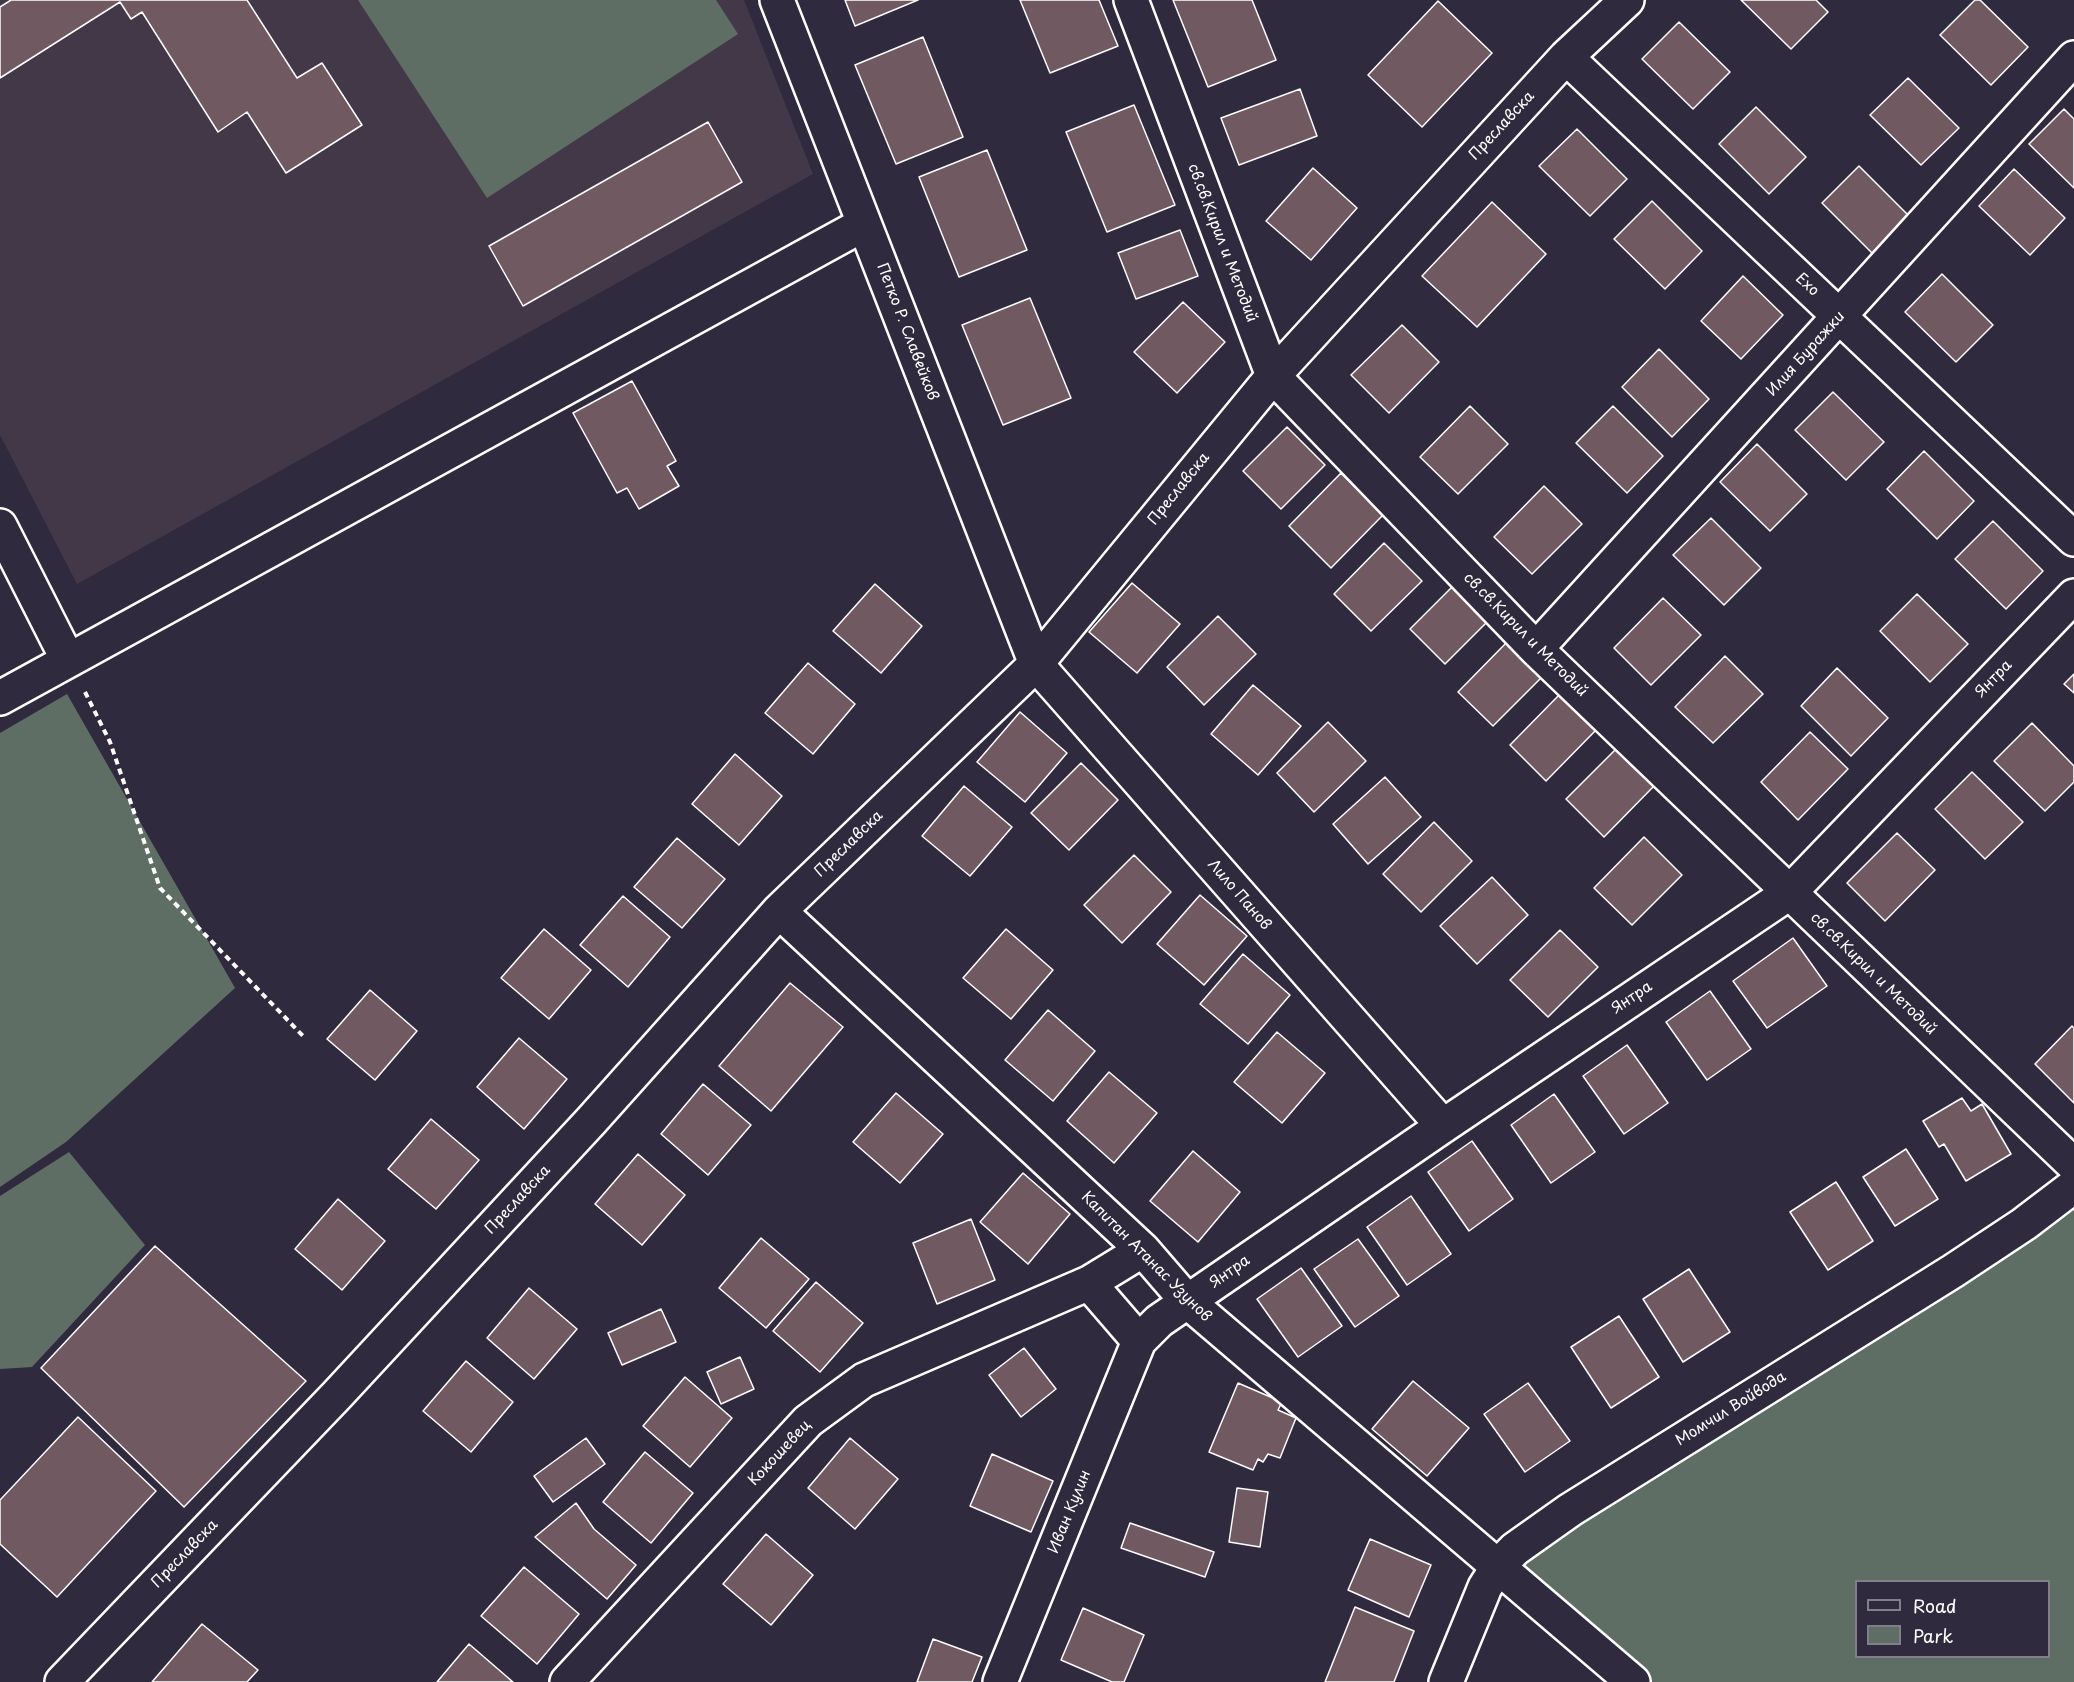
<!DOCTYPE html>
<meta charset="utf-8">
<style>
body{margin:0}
#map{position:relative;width:2074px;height:1682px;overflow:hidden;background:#2f2a3d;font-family:"Playpen Sans",sans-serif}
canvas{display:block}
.legend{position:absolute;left:1855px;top:1580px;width:195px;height:78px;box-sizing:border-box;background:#2f2a3d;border:2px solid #827f8b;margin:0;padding:8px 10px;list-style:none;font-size:18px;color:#fff}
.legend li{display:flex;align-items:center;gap:12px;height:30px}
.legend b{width:30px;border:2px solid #827f8b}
</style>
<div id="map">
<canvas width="2074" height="1682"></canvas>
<ul class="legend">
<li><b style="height:8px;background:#2f2a3d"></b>Road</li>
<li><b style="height:16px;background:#5e6e64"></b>Park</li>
</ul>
</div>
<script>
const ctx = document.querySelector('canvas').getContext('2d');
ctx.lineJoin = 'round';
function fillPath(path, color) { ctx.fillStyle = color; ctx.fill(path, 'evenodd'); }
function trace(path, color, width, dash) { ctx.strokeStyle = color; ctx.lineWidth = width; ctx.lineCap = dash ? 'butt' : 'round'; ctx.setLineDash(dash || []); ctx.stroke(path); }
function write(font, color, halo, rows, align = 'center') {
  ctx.font = font + ' "Playpen Sans",sans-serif'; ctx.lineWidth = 5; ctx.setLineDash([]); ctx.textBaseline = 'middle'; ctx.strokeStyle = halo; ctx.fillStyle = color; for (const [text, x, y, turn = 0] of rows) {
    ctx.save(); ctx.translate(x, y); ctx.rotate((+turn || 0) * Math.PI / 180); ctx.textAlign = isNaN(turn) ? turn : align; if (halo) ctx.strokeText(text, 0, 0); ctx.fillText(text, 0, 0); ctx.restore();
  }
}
fillPath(new Path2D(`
 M 0,0 L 744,0 L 813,174 L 77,584 L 0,435 Z`), '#423848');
fillPath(new Path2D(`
 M 358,0 L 716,0 L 738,34 L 487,198 Z
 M 67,694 L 235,988 L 66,1142 L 0,1187 L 0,733 Z
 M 69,1152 L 145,1245 L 32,1367 L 0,1369 L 0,1196 Z
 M 2074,1186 L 2074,1682 L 1633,1682 L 1499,1565 ZM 1856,1582 L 2048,1582 L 2048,1656 L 1856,1656 Z`), '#5e6e64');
const building = new Path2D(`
 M 11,0 L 247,0 L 297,78 L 322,63 L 362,125 L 286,173 L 247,112 L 218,132 L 142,12 L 131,19 L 120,2 L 0,78 L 0,7 Z
 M 845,0 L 918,0 L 855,26 Z
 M 1020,0 L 1099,0 L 1118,46 L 1050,73 Z
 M 1173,0 L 1252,0 L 1276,60 L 1208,87 Z
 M 1741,0 L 1816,0 L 1828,12 L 1791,49 Z
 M 1975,0 L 1980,0 L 2028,47 L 1991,85 L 1940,35 Z
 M 1438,1 L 1492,53 L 1422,127 L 1368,75 Z
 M 1679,22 L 1730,72 L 1693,109 L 1642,59 Z
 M 923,37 L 963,137 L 896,164 L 855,65 Z
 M 1908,78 L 1959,128 L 1921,165 L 1870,115 Z
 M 1300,89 L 1317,136 L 1239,165 L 1221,118 Z
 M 1134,105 L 1175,205 L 1107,232 L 1066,132 Z
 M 1756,107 L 1806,157 L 1769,194 L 1719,144 Z
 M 2064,109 L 2074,119 L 2074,188 L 2029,144 Z
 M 708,122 L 742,182 L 523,306 L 489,246 Z
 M 1577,129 L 1627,179 L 1590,216 L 1539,166 Z
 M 987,150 L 1027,250 L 959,277 L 919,177 Z
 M 1859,166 L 1909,216 L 1872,253 L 1822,203 Z
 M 1313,168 L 1357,208 L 1311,260 L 1266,221 Z
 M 2014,169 L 2065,218 L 2030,255 L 1979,206 Z
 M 1652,201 L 1702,251 L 1665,289 L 1614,239 Z
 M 1492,202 L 1546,254 L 1477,327 L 1422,276 Z
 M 1180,230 L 1198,276 L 1136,299 L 1118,253 Z
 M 1942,274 L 1993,325 L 1956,362 L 1905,312 Z
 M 1743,276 L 1783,315 L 1741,359 L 1701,321 Z
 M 1030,298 L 1071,398 L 1003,425 L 962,325 Z
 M 1183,302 L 1225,342 L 1177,393 L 1134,352 Z
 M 1402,325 L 1439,362 L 1389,413 L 1351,375 Z
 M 1659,349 L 1709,399 L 1672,437 L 1622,387 Z
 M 632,381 L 676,461 L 667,466 L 679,486 L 639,509 L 627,488 L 617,493 L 573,413 Z
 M 1833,392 L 1884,442 L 1846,480 L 1795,430 Z
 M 1470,406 L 1508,444 L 1458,494 L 1420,457 Z
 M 1613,406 L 1663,456 L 1627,493 L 1576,443 Z
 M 1287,427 L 1325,465 L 1281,509 L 1243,471 Z
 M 1757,444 L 1807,494 L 1770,531 L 1720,482 Z
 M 1924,451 L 1974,501 L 1937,539 L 1887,489 Z
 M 1341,473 L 1383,515 L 1331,568 L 1289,526 Z
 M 1544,486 L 1582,524 L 1532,574 L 1494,537 Z
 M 1711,518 L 1761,568 L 1724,605 L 1673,555 Z
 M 1993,521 L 2043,571 L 2006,609 L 1955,559 Z
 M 1384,543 L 1422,581 L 1371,631 L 1334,594 Z
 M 1132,583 L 1180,624 L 1137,673 L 1089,632 Z
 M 875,584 L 922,626 L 881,673 L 833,631 Z
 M 1453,586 L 1488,621 L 1445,664 L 1410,629 Z
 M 1917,594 L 1968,644 L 1930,682 L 1880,631 Z
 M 1663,598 L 1701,635 L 1651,685 L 1614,648 Z
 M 1218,616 L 1256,654 L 1204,705 L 1167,667 Z
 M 1507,642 L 1542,677 L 1493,726 L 1458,692 Z
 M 1725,656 L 1763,694 L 1713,743 L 1675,707 Z
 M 808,663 L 855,704 L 813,754 L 765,713 Z
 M 1837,668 L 1888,718 L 1851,756 L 1801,706 Z
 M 2074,674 L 2074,693 L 2064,684 Z
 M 1253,685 L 1301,726 L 1258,775 L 1211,734 Z
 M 1561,693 L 1597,729 L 1546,781 L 1510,745 Z
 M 1020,712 L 1067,753 L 1025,802 L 977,762 Z
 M 1328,722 L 1366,761 L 1314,812 L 1277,773 Z
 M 2032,723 L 2074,766 L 2074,782 L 2045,811 L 1994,761 Z
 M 1810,732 L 1848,769 L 1798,820 L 1761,782 Z
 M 1616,749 L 1654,786 L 1604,837 L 1566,799 Z
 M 735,754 L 782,796 L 739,845 L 692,804 Z
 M 1081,763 L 1118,800 L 1069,850 L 1031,813 Z
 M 1972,772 L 2023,822 L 1985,859 L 1935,809 Z
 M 1385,777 L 1421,817 L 1368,864 L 1333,824 Z
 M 964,786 L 1012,827 L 970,876 L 922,836 Z
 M 1434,822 L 1472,861 L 1421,912 L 1383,874 Z
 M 1897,833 L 1935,870 L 1885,921 L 1847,883 Z
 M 1644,837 L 1682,875 L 1632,925 L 1594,888 Z
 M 677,838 L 725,879 L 682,928 L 634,887 Z
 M 1134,855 L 1171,892 L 1122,943 L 1084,905 Z
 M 1492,877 L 1528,915 L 1477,964 L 1440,926 Z
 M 1200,895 L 1247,936 L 1204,985 L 1157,944 Z
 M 623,896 L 670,937 L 628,987 L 580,945 Z
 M 544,929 L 591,970 L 549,1019 L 501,978 Z
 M 1006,929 L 1053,970 L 1011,1019 L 963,978 Z
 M 1560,930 L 1598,967 L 1548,1017 L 1510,980 Z
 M 1793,938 L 1827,986 L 1767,1028 L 1733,981 Z
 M 1243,954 L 1290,995 L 1248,1044 L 1200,1004 Z
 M 790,983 L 843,1027 L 771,1111 L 719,1066 Z
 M 370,990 L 417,1031 L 375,1080 L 327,1039 Z
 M 1710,991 L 1751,1049 L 1707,1080 L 1666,1022 Z
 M 1048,1010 L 1095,1051 L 1053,1101 L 1005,1060 Z
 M 2072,1026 L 2074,1028 L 2074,1103 L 2035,1064 Z
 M 1277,1032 L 1325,1073 L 1282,1123 L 1234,1082 Z
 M 519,1038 L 567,1079 L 524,1129 L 477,1087 Z
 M 1627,1045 L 1668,1103 L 1624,1134 L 1583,1076 Z
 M 1109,1072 L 1157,1113 L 1114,1163 L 1067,1121 Z
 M 703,1084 L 751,1125 L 708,1175 L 661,1134 Z
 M 896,1093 L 943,1134 L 900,1183 L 853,1142 Z
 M 1554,1094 L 1595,1152 L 1551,1183 L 1511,1125 Z
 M 1962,1098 L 1971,1111 L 1982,1104 L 2011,1154 L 1966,1181 L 1944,1144 L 1939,1147 L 1923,1121 Z
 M 431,1119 L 479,1160 L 436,1209 L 388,1169 Z
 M 1472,1141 L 1513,1199 L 1469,1231 L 1428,1172 Z
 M 1906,1149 L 1938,1199 L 1895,1226 L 1863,1177 Z
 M 1193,1151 L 1240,1192 L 1198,1242 L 1150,1201 Z
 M 638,1154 L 685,1195 L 642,1245 L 595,1204 Z
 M 1023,1173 L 1070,1214 L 1028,1264 L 980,1222 Z
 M 1836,1182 L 1873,1241 L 1828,1270 L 1790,1212 Z
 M 1411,1196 L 1451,1254 L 1407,1285 L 1367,1227 Z
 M 338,1199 L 385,1241 L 342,1290 L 295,1249 Z
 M 971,1219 L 995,1280 L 937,1304 L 913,1243 Z
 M 761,1238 L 809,1279 L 766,1328 L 719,1288 Z
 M 1358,1239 L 1399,1296 L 1355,1327 L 1314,1269 Z
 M 155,1246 L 306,1381 L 184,1507 L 41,1368 Z
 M 1301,1268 L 1342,1326 L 1298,1357 L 1257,1299 Z
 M 1689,1269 L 1730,1332 L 1683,1362 L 1643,1299 Z
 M 816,1282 L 863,1323 L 820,1372 L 773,1331 Z
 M 529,1288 L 577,1329 L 534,1379 L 487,1338 Z
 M 661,1309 L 676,1342 L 622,1365 L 608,1333 Z
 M 1619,1316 L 1659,1377 L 1611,1408 L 1571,1347 Z
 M 1024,1348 L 1056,1389 L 1021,1417 L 989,1375 Z
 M 740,1357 L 754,1389 L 721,1404 L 707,1372 Z
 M 466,1361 L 513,1402 L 471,1452 L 423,1411 Z
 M 685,1377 L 732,1418 L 690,1467 L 643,1426 Z
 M 1413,1381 L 1469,1428 L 1427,1476 L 1372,1429 Z
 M 1238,1383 L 1282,1402 L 1278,1410 L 1296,1418 L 1280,1458 L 1268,1454 L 1263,1462 L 1258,1459 L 1253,1470 L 1209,1452 Z
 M 1528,1383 L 1570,1441 L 1525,1472 L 1484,1414 Z
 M 78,1417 L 156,1491 L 57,1597 L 0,1544 L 0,1500 Z
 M 586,1438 L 605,1464 L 553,1502 L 534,1476 Z
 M 850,1438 L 898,1479 L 855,1529 L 808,1488 Z
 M 645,1452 L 693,1493 L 651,1543 L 603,1502 Z
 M 992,1454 L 1053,1481 L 1031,1532 L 970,1506 Z
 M 1237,1488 L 1268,1492 L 1260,1547 L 1229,1542 Z
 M 576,1503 L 594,1529 L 636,1565 L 607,1599 L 535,1537 Z
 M 1130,1523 L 1214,1552 L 1205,1577 L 1121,1548 Z
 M 766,1534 L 813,1575 L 771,1625 L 723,1584 Z
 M 1370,1539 L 1431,1565 L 1409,1617 L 1348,1590 Z
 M 524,1567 L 579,1614 L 537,1664 L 481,1616 Z
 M 1355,1607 L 1414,1631 L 1394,1682 L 1325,1682 Z
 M 1083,1608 L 1144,1635 L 1124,1682 L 1112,1682 L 1061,1660 Z
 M 202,1624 L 258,1670 L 247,1682 L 152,1682 Z
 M 933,1639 L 982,1657 L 972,1682 L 917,1682 Z
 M 469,1644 L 513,1682 L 437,1682 Z`);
fillPath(building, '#705960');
trace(building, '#fff', 1.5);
const street = new Path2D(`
 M 777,0 L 1036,664 L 1443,1126
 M 1131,0 L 1273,376 L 1536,649 L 2074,1165
 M 1566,57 L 2074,539
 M 0,526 L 68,660
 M 1536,649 L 2074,58
 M 0,698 L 864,224
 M 779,911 L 1143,1250 L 1187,1301 L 1633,1682
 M 1089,1283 L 1139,1341
 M 62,1682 L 337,1395 L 591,1121 L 779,911 L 1036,664 L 1273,376 L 1566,57 L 1627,0
 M 567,1682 L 808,1421 L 864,1380 L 1089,1283 L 1143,1250
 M 1000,1682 L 1139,1341 L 1159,1321 L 1443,1126 L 1789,893 L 2074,596
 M 1446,1682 L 1485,1587 L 1499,1565 L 1515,1549 L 1570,1510 L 1953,1271 L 2024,1224 L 2074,1186`);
trace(street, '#fff', 38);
trace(new Path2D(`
 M 85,692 L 110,742 L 160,888 L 304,1037`), '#fff', 4, [6, 4.5]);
trace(street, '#2f2a3d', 33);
write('15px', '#fff', '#2f2a3d', [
 ["Преславска",1502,126,-47],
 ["св.св.Кирил и Методий",1222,243,69],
 ["Ехо",1807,285,43],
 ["Петко Р. Славейков",907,332,69],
 ["Илия Буражки",1806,354,-48],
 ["Преславска",1179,489,-51],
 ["св.св.Кирил и Методий",1525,635,45],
 ["Янтра",1994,679,-46],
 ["Преславска",849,844,-44],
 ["Лило Панов",1239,895,49],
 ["св.св.Кирил и Методий",1873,974,44],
 ["Янтра",1632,998,-34],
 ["Преславска",518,1200,-47],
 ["Капитан Атанас Узунов",1146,1257,45],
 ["Янтра",1230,1272,-35],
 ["Момчил Войвода",1731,1409,-32],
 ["Кокошевец",780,1453,-47],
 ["Иван Кулин",1070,1512,-68],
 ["Преславска",185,1554,-46]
]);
</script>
